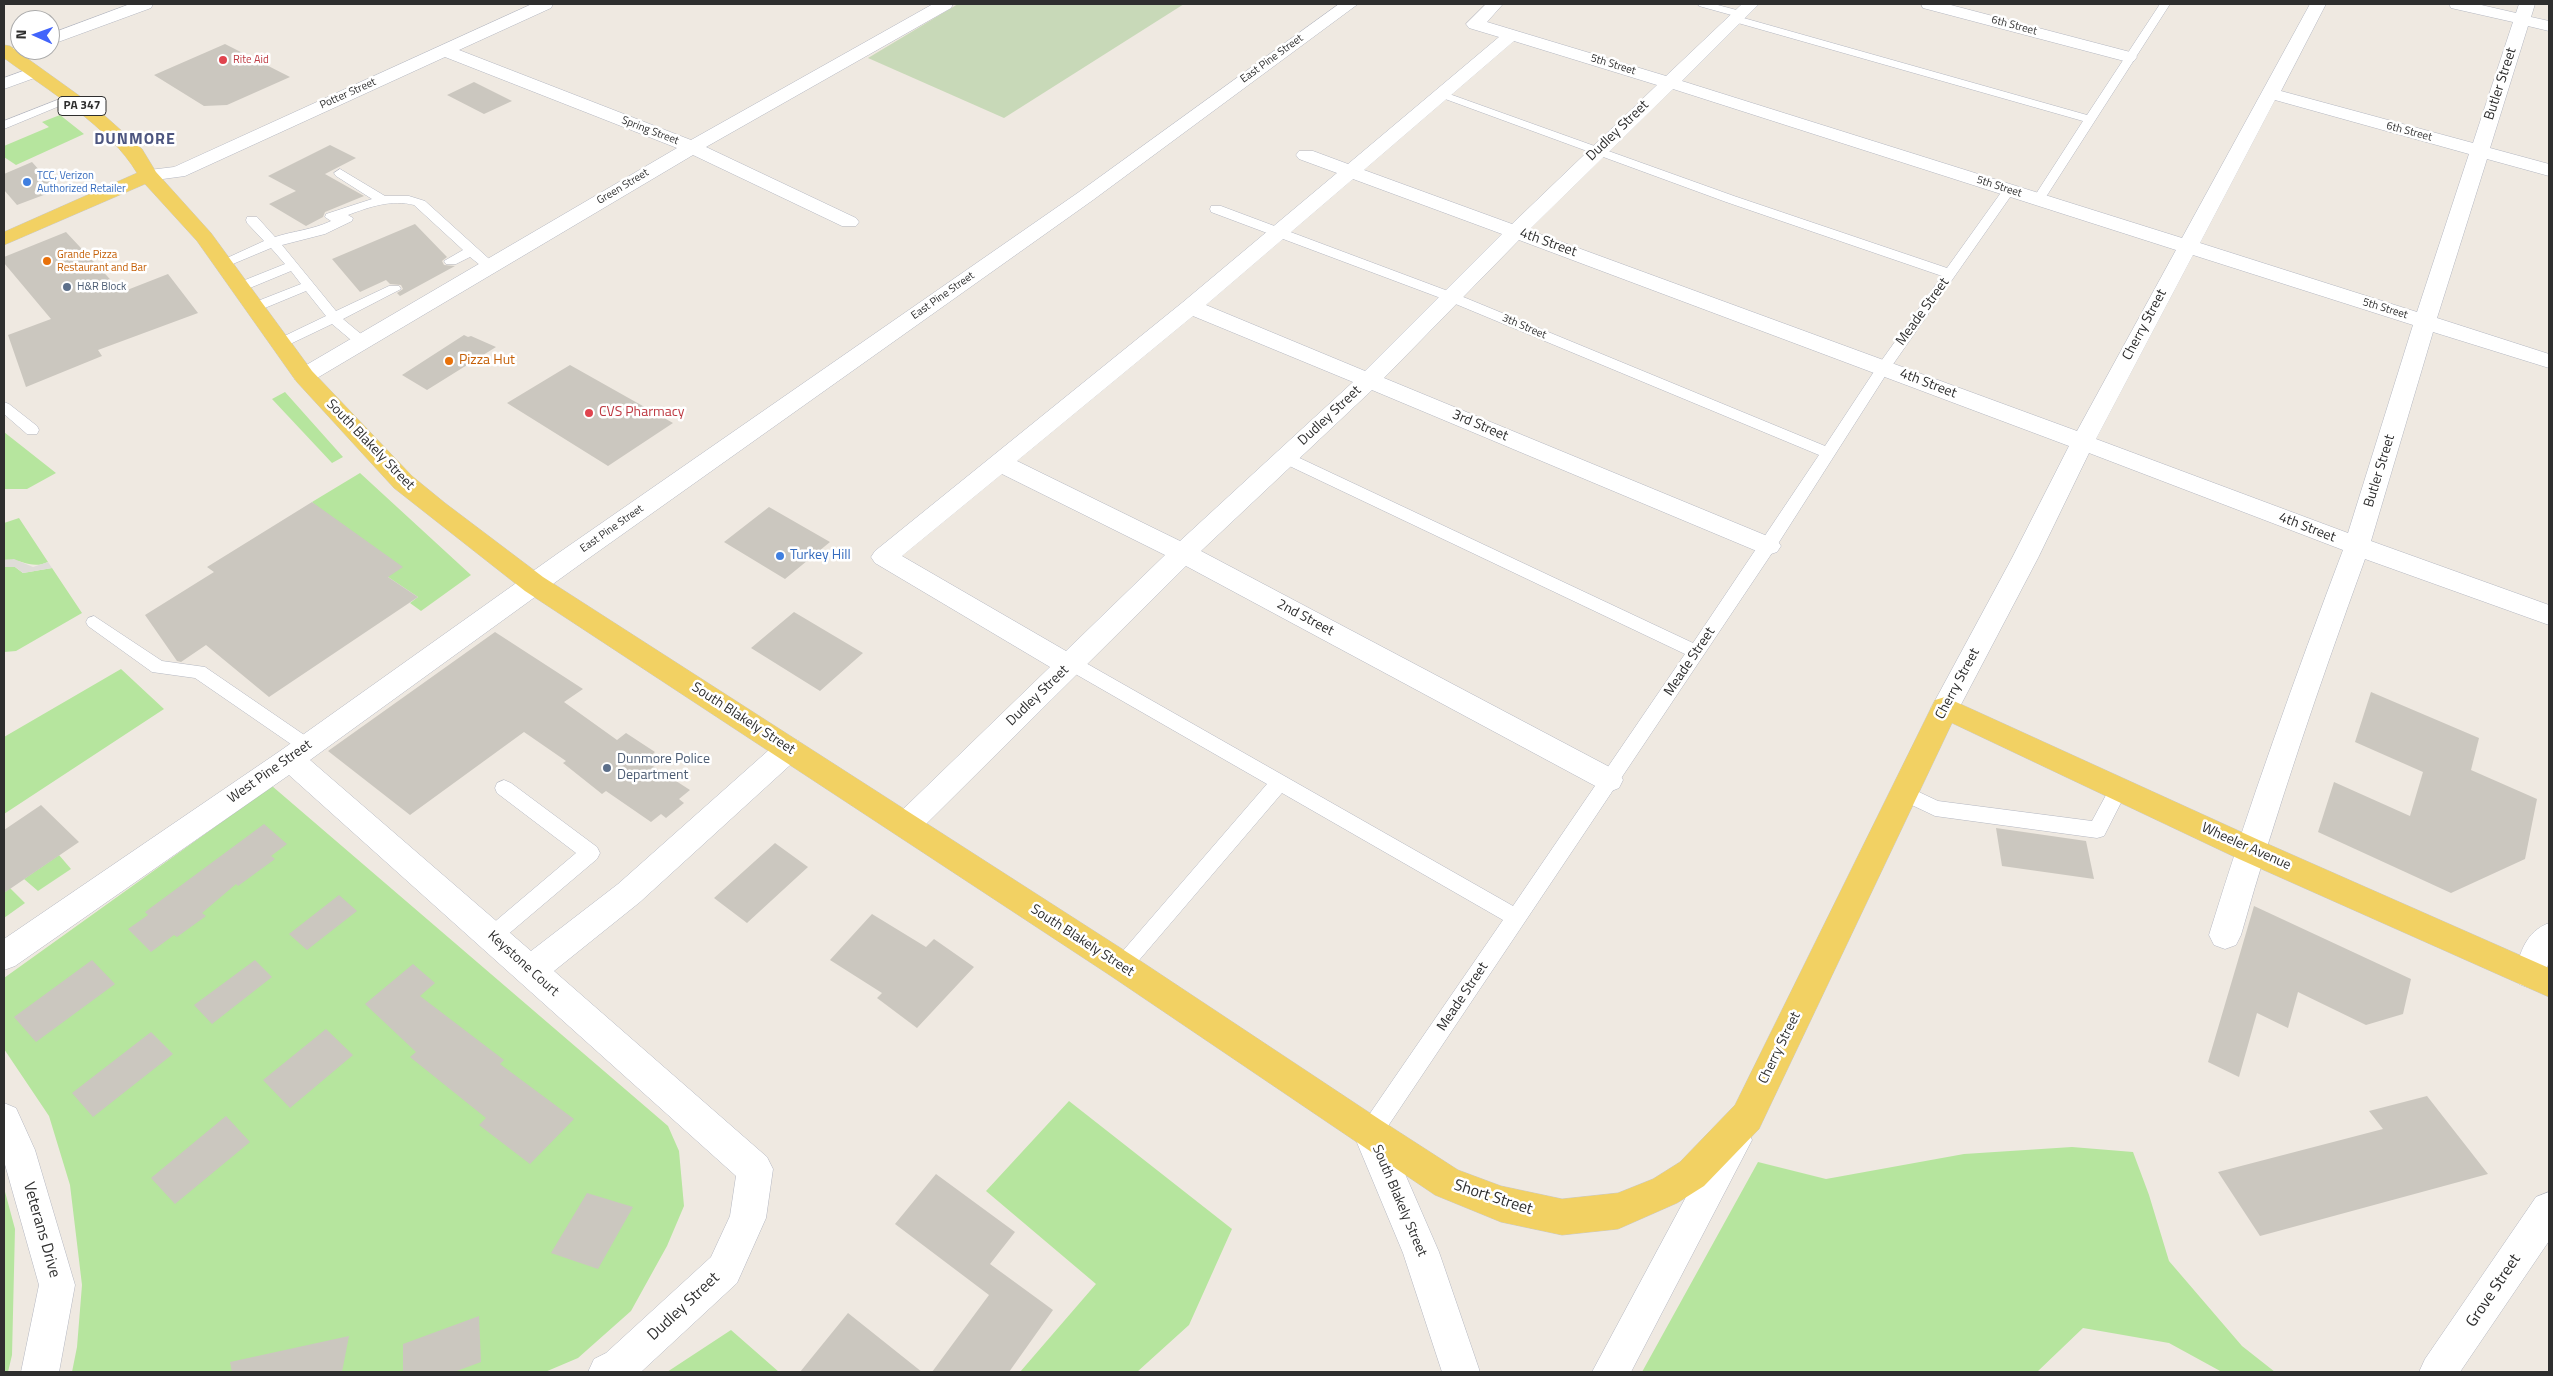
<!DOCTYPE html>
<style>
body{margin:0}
#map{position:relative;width:2553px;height:1376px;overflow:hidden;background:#efe9e1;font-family:"Titillium Web",sans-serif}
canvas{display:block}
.frame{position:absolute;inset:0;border:5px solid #2e2e2e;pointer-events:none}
.north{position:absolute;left:10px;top:10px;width:50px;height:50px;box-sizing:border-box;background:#fff;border:1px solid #ababab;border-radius:50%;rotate:272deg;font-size:14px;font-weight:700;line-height:20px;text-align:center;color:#2e2e2e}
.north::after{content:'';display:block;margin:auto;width:18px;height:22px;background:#4264fb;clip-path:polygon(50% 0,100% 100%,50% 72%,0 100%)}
</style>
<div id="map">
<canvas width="2553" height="1376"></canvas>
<div class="frame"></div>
<div class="north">N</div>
</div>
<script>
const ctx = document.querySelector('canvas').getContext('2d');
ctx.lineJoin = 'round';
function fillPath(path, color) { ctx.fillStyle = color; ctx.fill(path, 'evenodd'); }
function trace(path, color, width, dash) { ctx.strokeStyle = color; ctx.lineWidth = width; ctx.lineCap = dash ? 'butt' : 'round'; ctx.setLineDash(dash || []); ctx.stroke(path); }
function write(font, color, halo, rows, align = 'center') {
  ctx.font = font + ' "Titillium Web",sans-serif'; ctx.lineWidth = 5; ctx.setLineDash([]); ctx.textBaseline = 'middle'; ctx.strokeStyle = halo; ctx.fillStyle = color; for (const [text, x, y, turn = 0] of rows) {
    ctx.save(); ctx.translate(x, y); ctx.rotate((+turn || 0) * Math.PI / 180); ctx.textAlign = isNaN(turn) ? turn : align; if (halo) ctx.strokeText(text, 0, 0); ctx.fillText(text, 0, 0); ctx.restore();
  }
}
fillPath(new Path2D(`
 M 60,115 L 84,134 L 16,165 L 4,157 L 4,146 L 49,127 L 42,122 Z
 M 285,392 L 343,457 L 332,463 L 272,399 Z
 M 4,432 L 56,473 L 27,489 L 4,489 Z
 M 360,473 L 471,575 L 421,611 L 410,603 L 418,597 L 388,577 L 312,502 Z
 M 19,518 L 48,562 C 31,570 21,558 4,560 L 4,523 Z
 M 4,567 L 15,567 L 23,573 L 52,568 L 82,613 L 16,651 L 4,652 Z
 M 121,669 L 164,709 L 4,814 L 4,737 Z
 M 272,786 L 668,1126 L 679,1151 L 684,1206 L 667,1246 L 631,1311 L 578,1358 L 545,1372 L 72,1372 L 77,1347 L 82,1285 L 70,1185 L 49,1116 L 4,1049 L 4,978 Z
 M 59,855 L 71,869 L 38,891 L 24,879 Z
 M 10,888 L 25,903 L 4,918 L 4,893 Z
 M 1069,1101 L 1232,1229 L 1189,1325 L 1137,1372 L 1020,1372 L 1096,1284 L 986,1191 Z
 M 2072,1147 L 2133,1152 L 2149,1195 L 2169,1261 L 2242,1346 L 2275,1372 L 2222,1372 L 2169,1343 L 2083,1328 L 2037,1372 L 1642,1372 L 1758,1162 L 1826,1179 L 1964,1154 Z
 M 4,1188 L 15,1229 L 12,1355 L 8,1372 L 4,1372 Z
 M 731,1330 L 779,1372 L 667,1372 Z`), '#b6e59e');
fillPath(new Path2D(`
 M 958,4 L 1184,4 L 1004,118 L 868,58 Z`), '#c8d9b8');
fillPath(new Path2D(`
 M 14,559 L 33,567 L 48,562 L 52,568 L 23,573 L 15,567 L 4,567 L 4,560 Z`), '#dfdcd8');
fillPath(new Path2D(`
 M 225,44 L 290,77 L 227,105 L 204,106 L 154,75 Z
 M 474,82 L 512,101 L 484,114 L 447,95 Z
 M 330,145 L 356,158 L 325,174 L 364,196 L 325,212 L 323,217 L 306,226 L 269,204 L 296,191 L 268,176 Z
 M 32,162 L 57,190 L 17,205 L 4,190 L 4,174 Z
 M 415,224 L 447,257 L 442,261 L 444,265 L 455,266 L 400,296 L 397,293 L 403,289 L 401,285 L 390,284 L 386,280 L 360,292 L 332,259 Z
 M 66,232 L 122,292 L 168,274 L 198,313 L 98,350 L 102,356 L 26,387 L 8,335 L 51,319 L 4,263 L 4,257 Z
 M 464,335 L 468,337 L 471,336 L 496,347 L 427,390 L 402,375 Z
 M 570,365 L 673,423 L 608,466 L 507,403 Z
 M 312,502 L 403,567 L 388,577 L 418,597 L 269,697 L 206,645 L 181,662 L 177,661 L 145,615 L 214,572 L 207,567 Z
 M 769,507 L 830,542 L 785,579 L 724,542 Z
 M 794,612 L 863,653 L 820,691 L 751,648 Z
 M 495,632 L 583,689 L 564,702 L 617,740 L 626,733 L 655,752 L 645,761 L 690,790 L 679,799 L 684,803 L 666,818 L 661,814 L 651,822 L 606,791 L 602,794 L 563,763 L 566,761 L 524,732 L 410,815 L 328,751 Z
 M 2371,692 L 2479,738 L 2471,770 L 2537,799 L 2525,859 L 2451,893 L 2318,832 L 2334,782 L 2410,816 L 2423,772 L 2355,742 Z
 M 41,805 L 79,842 L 4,893 L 4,830 Z
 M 264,824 L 287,844 L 271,856 L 275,859 L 238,886 L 236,884 L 202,913 L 206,916 L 177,937 L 174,935 L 151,952 L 128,929 L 148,915 L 145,912 Z
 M 1996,828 L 2086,841 L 2094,879 L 2002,866 Z
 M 775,843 L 808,867 L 747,923 L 714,898 Z
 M 339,895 L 357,911 L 307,950 L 289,934 Z
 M 2254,906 L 2411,979 L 2403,1014 L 2366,1025 L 2298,992 L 2288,1028 L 2257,1013 L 2239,1077 L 2208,1062 Z
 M 872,914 L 926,947 L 934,939 L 974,967 L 917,1028 L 877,998 L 882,993 L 830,960 Z
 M 92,960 L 115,984 L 36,1042 L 14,1017 Z
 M 255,960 L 272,977 L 212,1024 L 194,1005 Z
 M 413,964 L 435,983 L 420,996 L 504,1060 L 500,1064 L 574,1119 L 530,1164 L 479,1125 L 486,1118 L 410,1057 L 416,1052 L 365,1004 Z
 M 326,1029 L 353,1055 L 290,1108 L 263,1080 Z
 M 151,1032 L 173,1054 L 93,1117 L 72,1093 Z
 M 2427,1096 L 2488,1174 L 2260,1236 L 2218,1172 L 2383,1129 L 2369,1111 Z
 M 226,1116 L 250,1142 L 175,1204 L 151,1178 Z
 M 936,1174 L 1015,1232 L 990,1264 L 1053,1310 L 1009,1372 L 932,1372 L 989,1295 L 895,1224 Z
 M 587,1193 L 633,1207 L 598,1269 L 551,1253 Z
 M 848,1313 L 922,1372 L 800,1372 Z
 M 479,1316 L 481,1362 L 454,1372 L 403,1372 L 403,1344 Z
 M 349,1336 L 342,1372 L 232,1372 L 230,1362 Z`), '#cbc7bf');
const service = new Path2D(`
 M 1698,4 L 1714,4 L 1744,12 L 1745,14 L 1740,17 L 2087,115 L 2160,4 L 2170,4 L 2044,200 L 2038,204 L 2032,200 L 2083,121 L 1731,21 L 1730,19 L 1735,16 L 1699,6 Z
 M 1441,91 L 1734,196 L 1947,268 L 2005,187 L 2009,186 L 2015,190 L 1889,370 L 1774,550 L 1378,1141 L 1370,1144 L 1362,1141 L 1359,1133 L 1362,1125 L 1503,920 L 1282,793 L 1129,972 L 1122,975 L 1115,972 L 1112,966 L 1115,960 L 1267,784 L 1065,668 L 1062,663 L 1065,658 L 1071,656 L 1077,658 L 1513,906 L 1685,654 L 1281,462 L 1278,458 L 1281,454 L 1291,454 L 1693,643 L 1819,455 L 1446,300 L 1211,212 L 1210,209 L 1211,206 L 1221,206 L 1456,294 L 1825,446 L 1879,364 L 1942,276 L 1726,202 L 1437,96 L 1435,94 Z
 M 70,95 L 76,98 L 74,100 L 4,129 L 4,121 Z
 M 340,169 L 385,196 L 409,196 L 425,201 L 497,266 L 495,269 L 485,269 L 470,257 L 456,264 L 446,264 L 444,261 L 463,250 L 414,205 C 392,199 369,207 348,215 L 353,218 L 352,221 L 325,234 L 282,245 L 336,311 L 389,286 L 399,286 L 401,289 L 343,319 L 367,339 L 369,342 L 367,345 L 357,345 L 332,324 L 286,346 L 276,346 L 274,343 L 276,340 L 326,316 L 306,291 L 260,310 L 250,310 L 248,307 L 250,304 L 301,284 L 291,271 L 245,290 L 235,290 L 233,287 L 235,284 L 285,264 L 271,248 L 228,266 L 223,267 L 216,263 L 264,241 L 247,223 L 246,220 L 247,217 L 257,217 L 275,237 C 293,231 312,230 331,221 L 325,217 L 326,214 L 372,199 L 336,176 L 334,173 Z
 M 4,402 L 9,404 L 37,426 L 39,430 L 37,434 L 27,434 L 4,414 Z
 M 94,616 L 162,661 L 205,667 L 313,741 L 316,746 L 313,751 L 307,753 L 301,751 L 195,678 L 152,672 L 88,626 L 86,622 L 88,618 Z
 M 504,780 L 511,783 L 597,847 L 600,853 L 597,859 L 499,942 L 492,945 L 485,942 L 482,936 L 485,930 L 576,853 L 497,793 L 495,788 L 497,783 Z
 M 2119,781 L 2126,784 L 2128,789 L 2104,836 L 2097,838 L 1935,816 L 1897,798 L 1895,793 L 1897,788 L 1904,785 L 1938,801 L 2092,821 L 2112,784 Z`);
const minor = new Path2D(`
 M 130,4 L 153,4 L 151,8 L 50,45 L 50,34 Z
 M 532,4 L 553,4 L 551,8 L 459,50 L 691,140 L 933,4 L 953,4 L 951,8 L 706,147 L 856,218 L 859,222 L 856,226 L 842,226 L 693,155 L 312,381 L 304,383 L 296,381 L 293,376 L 296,371 L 677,148 L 445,57 L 185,176 L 148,181 L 141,179 L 138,175 L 141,171 L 174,167 Z
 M 1339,4 L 1358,4 L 1093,200 L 575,568 L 310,760 L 531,951 L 618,884 L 779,741 L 789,738 L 799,741 L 803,749 L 799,757 L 640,902 L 554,971 L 767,1157 L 773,1169 L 766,1218 L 737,1283 L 641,1372 L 588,1372 L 594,1359 L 606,1353 L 711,1257 L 730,1216 L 736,1176 L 289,775 L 15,966 L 4,970 L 4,939 L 280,751 L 557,554 L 1079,192 Z
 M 1486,4 L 1503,4 L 1487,22 L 1666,76 L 1742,4 L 1759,4 L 1682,81 L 2182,238 L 2310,4 L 2326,4 L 2281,91 L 2473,143 L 2513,22 L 2451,8 L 2449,4 L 2477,4 L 2516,13 L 2519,4 L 2535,4 L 2531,17 L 2549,21 L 2549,31 L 2528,26 L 2490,148 L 2549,164 L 2549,176 L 2487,159 L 2437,318 L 2549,354 L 2549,368 L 2433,332 L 2371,541 L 2549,605 L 2549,625 L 2365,559 C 2320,683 2277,808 2241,935 L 2236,945 L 2225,949 L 2214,945 L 2209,935 C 2249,805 2295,677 2343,550 L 2089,453 L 2038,558 L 1955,716 L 1945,719 L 1935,716 L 1931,708 L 2012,558 L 2069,446 L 1519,240 L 1384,378 L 1777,540 L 1781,546 L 1777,552 L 1768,555 L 1759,552 L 1372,390 L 1201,551 L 1619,772 L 1623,780 L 1619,788 L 1609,792 L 1599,788 L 1186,566 L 916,834 L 906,837 L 896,834 L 891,825 L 896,816 L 1050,667 L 875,563 L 871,557 L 875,551 L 1183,302 L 1337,173 L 1299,159 L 1296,155 L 1299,151 L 1313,151 L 1348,164 L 1499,37 L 1469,28 L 1466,24 ZM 1514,41 L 1657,85 L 1512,224 L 1364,170 ZM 1673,89 L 2176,250 L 2077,431 L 1529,230 ZM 2275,100 L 2469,154 L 2417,312 L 2200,243 ZM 1353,179 L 1502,234 L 1365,371 L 1206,305 ZM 2193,255 L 2413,325 L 2348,533 L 2096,439 ZM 1193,316 L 1353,382 L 1180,541 L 1017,461 ZM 1002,474 L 1165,555 L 1066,651 L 902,556 Z
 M 1921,4 L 1947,4 L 2134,53 L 2137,57 L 2134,61 L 2128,62 L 1923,8 Z
 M 20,45 L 20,50 L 31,50 C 25,58 14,61 5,59 L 5,51 Z
 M 34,67 L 40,68 L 43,72 L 40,76 L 4,89 L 4,78 Z
 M 2549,923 L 2549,962 L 2541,984 L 2530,988 L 2519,984 L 2514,974 C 2521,952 2525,932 2549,923 Z
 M 4,1103 L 16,1108 L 35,1150 L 75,1285 L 59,1372 L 21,1372 L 39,1285 L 4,1161 Z
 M 2549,1192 L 2549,1241 L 2460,1372 L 2419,1372 L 2425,1359 L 2536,1197 Z`);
const secondary = new Path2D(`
 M 1370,1116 L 1382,1121 L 1439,1252 L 1480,1372 L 1442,1372 L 1403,1253 L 1353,1133 L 1358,1121 Z
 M 1735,1123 L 1747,1128 L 1752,1140 L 1631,1372 L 1592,1372 L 1723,1128 Z`);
const primary = new Path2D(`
 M 4,45 L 10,46 L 95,107 L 142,149 L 156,172 L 211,233 L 312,371 L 412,476 L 445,503 L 543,577 L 1133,956 L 1382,1121 L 1458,1170 L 1501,1186 L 1562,1199 L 1618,1193 L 1653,1179 L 1680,1162 L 1735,1105 L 1931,708 L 1935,700 L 1945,697 L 2261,841 L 2549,968 L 2549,997 L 2239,859 L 1952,723 L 1759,1129 L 1704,1186 L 1677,1203 L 1618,1229 L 1562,1235 L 1501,1222 L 1435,1195 L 1111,976 L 525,591 L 394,488 L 296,381 L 197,241 L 145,184 L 4,245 L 4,232 L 137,173 C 111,128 46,89 4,58 Z`);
trace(service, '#b4b7c1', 1);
trace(minor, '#b4b7c1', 1);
trace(secondary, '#b4b7c1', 1);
trace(primary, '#c9c9c9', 1);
fillPath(service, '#fff');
fillPath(minor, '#fff');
fillPath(secondary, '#fff');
fillPath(primary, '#f2d163');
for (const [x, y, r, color] of [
 [223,60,5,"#e0444e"],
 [27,182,5,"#3f7fe0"],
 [47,261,5,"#e8710a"],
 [67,287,5,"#5c6f8a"],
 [449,361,5,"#e8710a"],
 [589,413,5,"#e0444e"],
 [780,556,5,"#3f7fe0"],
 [607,768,5,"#5c6f8a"]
]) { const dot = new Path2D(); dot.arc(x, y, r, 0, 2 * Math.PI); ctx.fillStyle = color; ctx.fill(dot); trace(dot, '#fff', 2); }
write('11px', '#2e2e2e', '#fff', [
 ["6th Street",2014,26,15],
 ["East Pine Street",1272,59,-36],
 ["5th Street",1613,65,17],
 ["Potter Street",348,94,-24],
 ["Spring Street",650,131,21],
 ["6th Street",2409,132,15],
 ["Green Street",623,187,-31],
 ["5th Street",1999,187,18],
 ["East Pine Street",943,296,-35],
 ["5th Street",2385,309,17],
 ["3th Street",1524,327,23],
 ["East Pine Street",612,529,-35]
]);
write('11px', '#be3a42', '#fff', [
 ["Rite Aid",233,60]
], 'left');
write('11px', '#366cbe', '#fff', [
 ["TCC, Verizon",37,176],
 ["Authorized Retailer",37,189]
], 'left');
write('11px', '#c56008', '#fff', [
 ["Grande Pizza",57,255],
 ["Restaurant and Bar",57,268]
], 'left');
write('11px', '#4e5e75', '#fff', [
 ["H&R Block",77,287]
], 'left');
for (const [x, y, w] of [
 [82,106,48]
]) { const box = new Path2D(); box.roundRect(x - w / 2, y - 9.5, w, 19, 4); ctx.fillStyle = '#fff'; ctx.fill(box); trace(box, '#2e2e2e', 1); }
write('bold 12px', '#2e2e2e', null, [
 ["PA 347",82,106]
]);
write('14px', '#2e2e2e', '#fff', [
 ["Butler Street",2501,84,-72],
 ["Dudley Street",1618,131,-44],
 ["4th Street",1548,243,20],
 ["Meade Street",1923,312,-54],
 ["Cherry Street",2145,325,-62],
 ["4th Street",1928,384,21],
 ["Dudley Street",1330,416,-43],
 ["3rd Street",1480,426,23],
 ["South Blakely Street",370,445,46],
 ["Butler Street",2380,471,-73],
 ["4th Street",2307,528,21],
 ["2nd Street",1305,618,28],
 ["Meade Street",1690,662,-56],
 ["Cherry Street",1958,684,-62],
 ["Dudley Street",1038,696,-44],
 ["South Blakely Street",743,719,33],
 ["West Pine Street",270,772,-35],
 ["Wheeler Avenue",2246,847,24],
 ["South Blakely Street",1082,941,33],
 ["Keystone Court",523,964,42],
 ["Meade Street",1463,997,-56],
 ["Cherry Street",1780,1048,-64],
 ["South Blakely Street",1399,1201,67]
]);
write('14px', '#c56008', '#fff', [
 ["Pizza Hut",459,361]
], 'left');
write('14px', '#be3a42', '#fff', [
 ["CVS Pharmacy",599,413]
], 'left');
write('14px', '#366cbe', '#fff', [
 ["Turkey Hill",790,556]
], 'left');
write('14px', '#4e5e75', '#fff', [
 ["Dunmore Police",617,760],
 ["Department",617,776]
], 'left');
ctx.letterSpacing = '1px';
write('bold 16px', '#4d5680', '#fff', [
 ["DUNMORE",135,140]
]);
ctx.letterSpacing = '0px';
write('16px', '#2e2e2e', '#fff', [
 ["Short Street",1493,1198,18],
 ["Veterans Drive",41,1230,74],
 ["Grove Street",2494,1291,-56],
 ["Dudley Street",684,1307,-43]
]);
</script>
